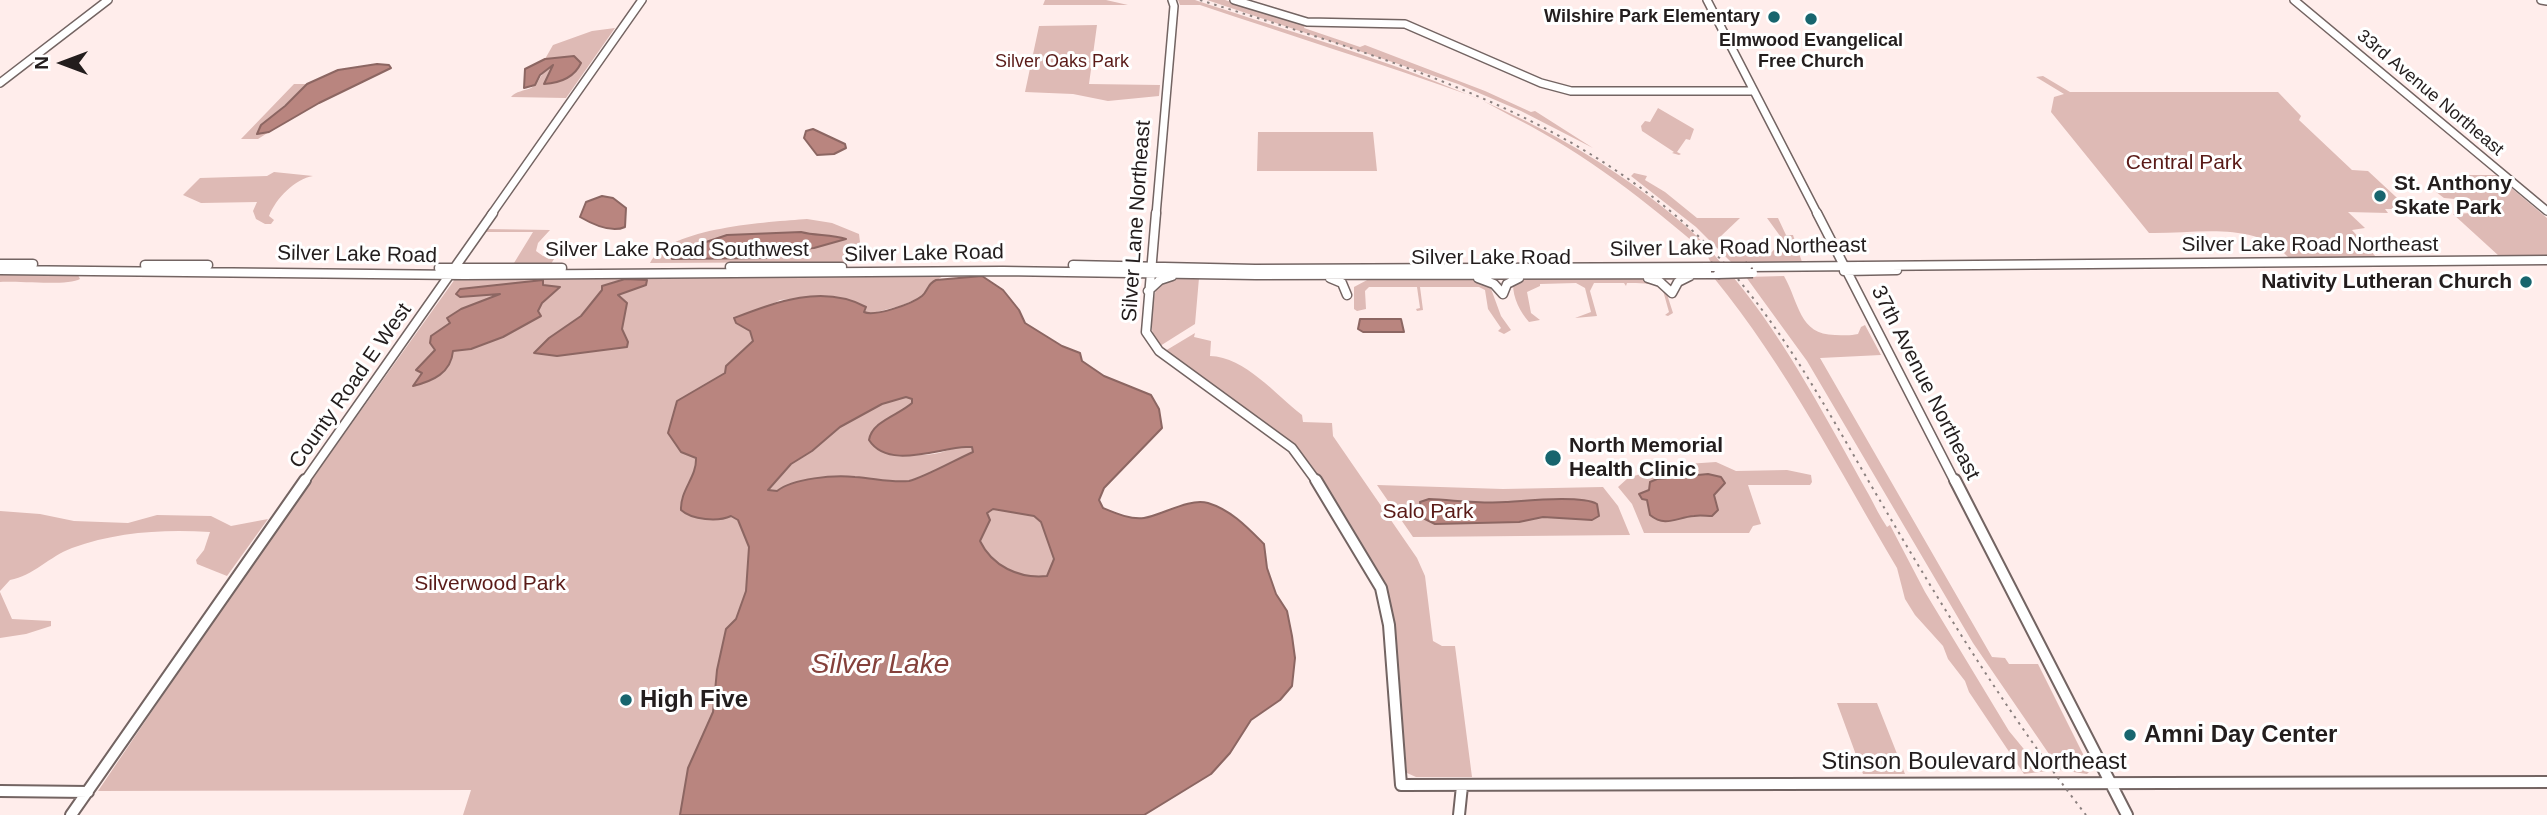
<!DOCTYPE html>
<style>
body{margin:0}
#map{position:relative;width:2547px;height:815px;overflow:hidden;background:#ffedeb;font-family:Helvetica,sans-serif}
canvas{display:block}
.north{position:absolute;left:28px;top:28px;width:70px;height:70px;-webkit-text-stroke:5px #fff;paint-order:stroke;rotate:270deg;font-size:19px;font-weight:700;line-height:28px;text-align:center;color:#231d1d}
.north::after{content:'';display:block;margin:auto;width:24px;height:32px;background:#231d1d;clip-path:polygon(50% 0,100% 100%,50% 72%,0 100%)}
</style>
<div id="map">
<canvas width="2547" height="815"></canvas>
<div class="north">N</div>
</div>
<script>
const ctx = document.querySelector('canvas').getContext('2d');
ctx.lineJoin = 'round';
function fillPath(path, color) { ctx.fillStyle = color; ctx.fill(path, 'evenodd'); }
function trace(path, color, width, dash) { ctx.strokeStyle = color; ctx.lineWidth = width; ctx.lineCap = dash ? 'butt' : 'round'; ctx.setLineDash(dash || []); ctx.stroke(path); }
function write(font, color, halo, rows, align = 'center') {
  ctx.font = font + ' Helvetica,sans-serif'; ctx.lineWidth = 6; ctx.setLineDash([]); ctx.textBaseline = 'middle'; ctx.strokeStyle = halo; ctx.fillStyle = color; for (const [text, x, y, turn = 0] of rows) {
    ctx.save(); ctx.translate(x, y); ctx.rotate((+turn || 0) * Math.PI / 180); ctx.textAlign = isNaN(turn) ? turn : align; if (halo) ctx.strokeText(text, 0, 0); ctx.fillText(text, 0, 0); ctx.restore();
  }
}
fillPath(new Path2D(`
 M 1045,0 L 1106,0 L 1128,5 L 1043,5 Z
 M 1178,0 L 1195,0 C 1345,50 1499,90 1629,182 C 1661,205 1697,232 1721,263 L 1711,263 L 1706,253 C 1646,201 1587,155 1517,119 C 1501,111 1485,101 1469,95 C 1382,64 1289,35 1200,5 L 1180,5 Z
 M 1207,0 L 1225,0 L 1305,25 L 1304,28 L 1360,47 L 1365,45 L 1485,91 L 1531,112 L 1535,111 L 1593,148 L 1521,111 L 1458,84 Z
 M 1097,25 L 1089,84 L 1160,85 L 1159,96 L 1108,101 L 1073,94 L 1025,92 L 1039,26 Z
 M 615,28 L 566,98 L 511,97 C 516,91 524,91 531,88 C 542,82 541,67 555,65 L 546,78 L 574,56 L 545,59 L 553,45 L 592,31 Z
 M 2043,76 L 2070,92 L 2278,92 L 2301,116 L 2299,120 L 2352,170 L 2368,171 L 2409,209 L 2385,209 L 2388,213 L 2348,212 L 2365,228 L 2352,230 L 2376,257 L 2288,257 C 2255,220 2195,234 2149,233 L 2051,112 L 2054,97 L 2064,94 L 2036,77 Z
 M 294,84 L 307,84 L 260,128 L 257,134 L 269,132 L 258,139 L 241,139 Z
 M 1658,108 L 1694,129 L 1690,140 L 1686,139 L 1677,152 L 1681,154 L 1679,155 L 1672,153 L 1674,152 L 1642,131 L 1641,126 L 1645,121 L 1650,122 Z
 M 1258,132 L 1373,132 L 1377,171 L 1257,171 Z
 M 274,172 L 313,176 C 295,179 276,198 269,216 L 274,220 L 271,224 L 265,224 L 256,219 L 253,211 L 257,202 L 201,203 L 183,195 L 200,178 L 267,176 Z
 M 1634,173 L 1647,176 L 1645,180 L 1665,192 L 1697,218 L 1740,218 L 1720,237 L 1738,246 L 1741,244 L 1769,255 L 1783,240 L 1767,218 L 1778,218 L 1786,235 L 1793,235 L 1802,262 L 1732,263 L 1696,227 L 1631,176 Z
 M 2464,175 L 2496,175 L 2547,218 L 2547,256 L 2499,256 L 2453,214 L 2471,213 L 2455,199 L 2444,198 L 2436,192 L 2446,192 L 2442,187 L 2452,184 L 2450,181 Z
 M 807,219 L 832,223 L 859,234 L 860,242 L 852,262 L 650,263 C 669,227 769,222 807,219 Z
 M 486,229 L 550,230 L 538,243 L 536,251 L 543,256 L 554,259 L 551,264 L 514,263 L 533,232 L 484,232 Z
 M 0,273 L 77,273 L 80,279 C 69,286 18,281 0,282 Z
 M 943,276 L 928,286 L 924,296 L 900,306 L 869,314 L 823,296 L 780,300 L 736,323 L 750,331 L 753,341 L 726,366 L 725,373 L 677,401 L 681,452 L 696,458 L 696,469 L 687,487 L 738,520 L 749,547 L 746,591 L 736,619 L 726,629 L 717,670 L 713,712 L 688,768 L 680,815 L 463,815 L 471,790 L 98,791 L 257,556 L 455,279 Z
 M 1784,276 C 1799,302 1799,335 1835,335 C 1843,335 1850,336 1858,334 L 1861,327 L 1865,325 L 1881,355 L 1820,358 L 1992,657 L 2005,658 L 2009,664 L 2038,664 L 2091,770 L 2087,774 L 2060,770 L 1973,643 L 1807,361 L 1746,277 Z
 M 1169,278 L 1199,278 L 1195,324 L 1160,346 C 1145,327 1152,307 1157,285 Z
 M 1714,278 L 1734,278 C 1787,342 1828,422 1869,495 C 1875,506 1880,517 1887,527 L 1890,525 L 1925,592 L 2009,731 L 2037,765 L 2047,771 L 2024,774 L 1969,692 L 1965,681 L 1948,659 L 1943,646 L 1915,615 L 1905,599 L 1897,568 C 1839,470 1786,366 1714,278 Z
 M 1369,279 L 1475,279 L 1490,286 L 1501,316 L 1511,330 L 1504,334 L 1498,331 L 1501,328 L 1488,309 L 1485,290 L 1479,287 L 1420,287 L 1423,310 L 1417,311 L 1416,309 L 1420,308 L 1417,287 L 1369,287 L 1365,291 L 1366,309 L 1357,311 L 1354,309 L 1354,287 Z
 M 1522,279 L 1647,279 L 1665,288 L 1673,313 L 1668,316 L 1665,315 L 1669,312 L 1662,287 C 1651,283 1639,283 1627,283 L 1626,286 L 1624,283 L 1594,283 L 1590,291 L 1597,316 L 1575,318 L 1591,312 L 1585,288 L 1576,283 L 1540,284 L 1540,286 L 1527,292 L 1531,313 L 1540,320 L 1529,322 C 1520,312 1513,298 1513,284 Z
 M 1195,333 L 1194,337 L 1211,341 L 1210,356 C 1245,357 1276,395 1302,415 L 1303,422 L 1332,423 L 1333,436 L 1417,558 L 1425,576 L 1433,641 L 1442,646 L 1455,646 L 1472,777 L 1416,777 L 1407,773 L 1390,604 L 1286,440 L 1165,351 Z
 M 906,397 L 912,399 L 912,403 L 903,411 L 876,426 L 893,453 C 907,456 924,456 939,453 C 950,450 959,446 972,447 L 973,452 C 957,459 923,478 909,481 C 890,483 874,478 855,477 C 836,475 792,479 777,491 L 768,490 L 791,464 L 812,451 L 840,427 L 882,404 Z
 M 1716,462 L 1736,471 L 1787,470 L 1811,475 L 1812,482 L 1810,485 L 1748,485 L 1761,524 L 1753,526 L 1749,533 L 1644,533 L 1632,504 L 1618,487 L 1628,478 L 1659,468 L 1657,466 Z
 M 1377,485 L 1503,489 L 1603,487 L 1618,506 L 1630,535 L 1413,537 Z
 M 992,509 L 1034,516 L 1041,522 L 1054,560 L 1047,576 C 1018,579 992,567 980,541 L 990,520 L 987,513 Z
 M 0,511 L 40,514 L 74,521 L 128,523 L 157,515 L 211,516 L 231,526 L 268,519 L 227,576 L 197,564 L 196,560 L 204,550 L 210,532 C 163,529 116,532 72,548 C 50,556 33,576 10,580 L 0,591 Z
 M 0,592 L 12,619 L 51,621 L 51,626 L 26,634 L 0,638 Z
 M 1837,703 L 1877,703 L 1905,774 L 1863,774 Z`), '#debab5');
const water = new Path2D(`
 M 574,56 L 581,63 C 574,78 560,83 544,84 L 553,65 L 540,75 L 535,85 L 524,88 L 525,69 L 545,59 Z
 M 377,64 L 389,65 L 391,68 L 319,103 L 269,132 L 257,134 L 261,125 L 285,106 L 307,84 L 338,70 Z
 M 813,129 L 845,144 L 846,148 L 834,154 L 817,155 L 804,138 L 806,131 Z
 M 602,196 L 613,198 L 626,208 L 625,227 C 612,233 592,224 580,217 L 586,202 Z
 M 801,232 C 816,236 831,234 846,239 L 814,248 L 789,250 L 770,258 L 672,259 L 668,254 L 678,247 L 700,244 L 727,235 Z
 M 982,276 L 1003,290 L 1019,310 L 1025,323 L 1062,346 L 1080,353 L 1082,361 L 1104,376 L 1151,395 L 1159,409 L 1162,428 L 1104,488 L 1099,500 L 1103,508 C 1115,513 1131,520 1144,518 C 1163,515 1188,498 1208,503 C 1231,510 1247,527 1264,544 L 1267,568 L 1276,594 L 1287,611 L 1292,636 L 1295,658 L 1292,686 L 1280,700 L 1251,720 L 1230,753 L 1211,774 L 1144,815 L 680,815 L 688,768 L 713,712 L 717,670 L 726,629 L 736,619 L 746,591 L 749,547 L 738,520 L 731,516 C 718,522 692,520 681,510 C 680,490 697,477 696,458 L 681,452 L 668,433 L 677,401 L 725,373 L 726,366 L 753,341 L 750,331 L 736,323 L 734,318 C 776,302 823,284 866,307 L 864,312 C 874,317 912,304 922,296 C 928,291 927,284 936,280 ZM 906,397 L 912,399 L 912,403 C 899,415 872,421 869,440 C 888,470 938,448 966,447 L 972,447 L 973,452 C 957,459 923,478 909,481 C 890,483 874,478 855,477 C 833,475 794,478 777,491 L 768,490 L 791,464 L 812,451 L 840,427 L 882,404 ZM 993,509 L 1034,516 L 1041,522 L 1054,559 L 1047,576 C 1019,579 992,566 980,541 L 990,520 L 987,513 Z
 M 625,279 L 647,280 L 646,285 L 618,295 L 627,303 L 622,329 L 628,342 L 627,347 L 557,356 L 534,353 L 549,338 L 581,316 L 602,290 L 602,286 Z
 M 543,280 L 543,285 L 560,287 L 542,303 L 538,311 L 541,316 L 503,337 L 471,349 L 453,351 C 451,373 433,381 413,386 L 422,373 L 416,370 L 435,350 L 430,343 L 431,336 L 450,323 L 447,318 L 461,309 L 500,294 L 460,297 L 456,294 L 460,289 Z
 M 1360,319 L 1401,319 L 1404,332 L 1363,332 L 1358,329 Z
 M 1708,474 L 1721,477 L 1725,483 L 1714,495 L 1718,510 L 1712,516 C 1706,516 1700,515 1694,516 C 1677,517 1666,528 1650,515 L 1647,500 L 1642,499 L 1639,494 L 1649,490 L 1650,482 L 1657,479 Z
 M 1429,499 C 1454,500 1480,504 1506,502 C 1525,501 1581,495 1597,504 L 1599,516 L 1592,520 L 1543,517 L 1519,522 L 1435,524 L 1423,518 L 1420,502 Z`);
fillPath(water, '#b9857f');
trace(water, '#8c6662', 2);
const secondaryFar2 = new Path2D(`
 M 1234,0 L 1307,22 L 1405,24 L 1541,83 L 1571,91 L 1754,91
 M 1707,0 L 1818,215
 M 2294,0 L 2547,211
 M 2541,0 L 2547,1
 M 0,83 L 108,0
 M 491,215 L 642,0
 M 1156,215 L 1174,6 L 1172,0`);
const secondaryFar1 = new Path2D(`
 M 1156,213 L 1146,332 L 1159,351 L 1292,448 L 1317,482
 M 1817,213 L 1955,482
 M 0,264 L 33,264
 M 145,265 L 208,265
 M 1073,265 L 1255,269 L 1711,267
 M 730,267 L 842,267
 M 1747,267 L 2547,260
 M 439,268 L 562,268
 M 0,270 L 464,275 L 1003,271 L 1256,275 L 1718,274
 M 1844,271 L 1897,270
 M 1330,278 L 1342,283 L 1347,295
 M 1478,278 L 1494,284 L 1503,294 L 1507,284 L 1519,278
 M 1648,278 L 1660,282 L 1672,293
 M 1148,291 L 1160,280 L 1172,276
 M 1672,293 L 1678,282 L 1690,276
 M 304,482 L 493,213`);
const secondary = new Path2D(`
 M 1316,480 L 1381,588 L 1389,625 L 1401,785 L 2547,782
 M 1955,480 L 2127,815
 M 0,791 L 88,792
 M 71,815 L 305,480
 M 1459,815 L 1462,786`);
trace(secondaryFar2, '#736462', 10);
trace(secondaryFar1, '#736462', 11);
trace(secondary, '#736462', 14);
trace(secondaryFar2, '#fff', 7);
trace(secondaryFar1, '#fff', 8);
trace(secondary, '#fff', 10);
trace(new Path2D(`
 M 1200,0 C 1362,51 1535,99 1669,210 C 1765,289 1820,399 1882,504 C 1945,612 2010,717 2086,815`), '#8b807f', 2, [2.5, 5]);
const secondaryBridge = new Path2D(`
 M 1711,267 L 1747,267
 M 1718,274 L 1753,273`);
trace(secondaryBridge, '#736462', 11, []);
trace(secondaryBridge, '#fff', 8);
for (const [x, y, r, color] of [
 [1774,17,7,"#18656e"],
 [1811,19,7,"#18656e"],
 [2380,196,7,"#18656e"],
 [2526,282,7,"#18656e"],
 [1553,458,9,"#18656e"],
 [626,700,7,"#18656e"],
 [2130,735,7,"#18656e"]
]) { const dot = new Path2D(); dot.arc(x, y, r, 0, 2 * Math.PI); ctx.fillStyle = color; ctx.fill(dot); trace(dot, '#fff', 2.5); }
write('bold 18px', '#231d1d', '#fff', [
 ["Wilshire Park Elementary",1760,17],
 ["Elmwood Evangelical",1811,41,"center"],
 ["Free Church",1811,62,"center"]
], 'right');
write('18px', '#5a1b18', '#fff', [
 ["Silver Oaks Park",1062,62]
]);
write('18px', '#231d1d', '#fff', [
 ["33rd Avenue Northeast",2430,93,40]
]);
write('21px', '#5a1b18', '#fff', [
 ["Central Park",2184,163],
 ["Salo Park",1428,512],
 ["Silverwood Park",490,584]
]);
write('bold 21px', '#231d1d', '#fff', [
 ["St. Anthony",2394,184],
 ["Skate Park",2394,208],
 ["Nativity Lutheran Church",2512,282,"right"],
 ["North Memorial",1569,446],
 ["Health Clinic",1569,470]
], 'left');
write('21px', '#231d1d', '#fff', [
 ["Silver Lane Northeast",1137,221,-86],
 ["Silver Lake Road Northeast",2310,245],
 ["Silver Lake Road Northeast",1738,248,-1],
 ["Silver Lake Road Southwest",677,250],
 ["Silver Lake Road",924,254,-1],
 ["Silver Lake Road",357,255,1],
 ["Silver Lake Road",1491,258],
 ["37th Avenue Northeast",1925,383,63],
 ["County Road E West",351,386,-55]
]);
write('bold 24px', '#231d1d', '#fff', [
 ["High Five",640,700],
 ["Amni Day Center",2144,735]
], 'left');
write('24px', '#231d1d', '#fff', [
 ["Stinson Boulevard Northeast",1974,762]
]);
write('italic 28px', '#85413b', '#fff', [
 ["Silver Lake",880,665]
]);
</script>
